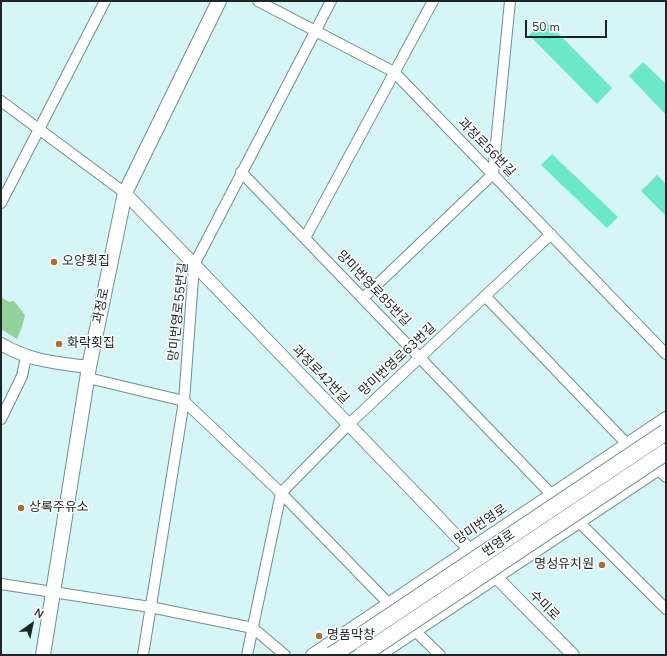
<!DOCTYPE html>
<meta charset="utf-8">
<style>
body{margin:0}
#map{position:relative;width:667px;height:656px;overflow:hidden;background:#d5f5f6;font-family:"Nunito Sans",sans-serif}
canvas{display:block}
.frame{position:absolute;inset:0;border:2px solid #1b2727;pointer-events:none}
.north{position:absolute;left:12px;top:604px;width:40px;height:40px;-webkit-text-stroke:3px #fff;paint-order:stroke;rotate:33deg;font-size:11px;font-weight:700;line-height:16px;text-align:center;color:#1b2727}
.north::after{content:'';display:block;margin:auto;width:14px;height:18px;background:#1b2727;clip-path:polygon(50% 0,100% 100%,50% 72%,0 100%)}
.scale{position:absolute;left:525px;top:20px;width:82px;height:18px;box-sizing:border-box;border:2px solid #1b2727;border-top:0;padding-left:5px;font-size:12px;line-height:14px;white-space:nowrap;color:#1b2727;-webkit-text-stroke:3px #fff;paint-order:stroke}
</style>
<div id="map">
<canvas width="667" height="656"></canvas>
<div class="frame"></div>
<div class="north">N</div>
<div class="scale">50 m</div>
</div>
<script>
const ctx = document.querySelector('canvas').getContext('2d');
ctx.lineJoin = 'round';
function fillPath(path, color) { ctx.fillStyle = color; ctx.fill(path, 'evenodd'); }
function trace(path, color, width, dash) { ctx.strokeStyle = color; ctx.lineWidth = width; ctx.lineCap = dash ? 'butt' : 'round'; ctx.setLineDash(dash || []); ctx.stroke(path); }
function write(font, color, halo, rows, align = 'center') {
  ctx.font = font + ' "Nunito Sans","Noto Sans KR",sans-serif'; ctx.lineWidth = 3; ctx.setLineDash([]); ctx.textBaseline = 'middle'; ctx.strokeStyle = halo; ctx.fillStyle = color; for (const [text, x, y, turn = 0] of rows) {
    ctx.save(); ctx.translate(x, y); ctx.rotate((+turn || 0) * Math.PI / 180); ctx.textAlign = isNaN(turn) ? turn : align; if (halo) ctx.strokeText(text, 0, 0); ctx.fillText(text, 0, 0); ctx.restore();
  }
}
fillPath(new Path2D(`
 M 1,297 L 9,302 L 14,301 L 25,315 L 22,327 L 17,339 L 1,329 Z`), '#93d39b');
fillPath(new Path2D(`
 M 545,20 L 612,88 L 597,104 L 529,35 Z
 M 643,62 L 666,84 L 666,115 L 629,76 Z
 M 552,154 L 618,217 L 607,228 L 541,165 Z
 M 657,175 L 666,184 L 666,216 L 641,191 Z`), '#6ae8c8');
const minor = new Path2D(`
 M 258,1 L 394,72 L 666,354
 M 1,101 L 125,193
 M 241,172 L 552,495
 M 1,203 L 105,1
 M 305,238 L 433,1
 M 485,296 L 627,444
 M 363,298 L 493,174 L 510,1
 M 88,378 L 184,401 L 281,493 L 394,609
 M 1,419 L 22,376 L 26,357
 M 658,469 L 666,477
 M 579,522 L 666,609
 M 1,584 L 150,607 L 253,628 L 285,655
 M 410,626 L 440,655
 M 143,655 L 184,401 L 194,265 L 331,1
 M 247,655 L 281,493 L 348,425 L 551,234`);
const tertiary = new Path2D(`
 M 125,193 L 496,577 L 573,655
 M 1,344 C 29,361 57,363 89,367
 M 312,655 L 666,418
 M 379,655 L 666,464`);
const secondary = new Path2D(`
 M 43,655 L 89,367 L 125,193 L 219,1`);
trace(minor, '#718e8f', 12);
trace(tertiary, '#718e8f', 14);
trace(secondary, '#718e8f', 16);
trace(minor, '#fff', 10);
trace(tertiary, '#fff', 12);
trace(secondary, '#fff', 14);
const trunkBridge = new Path2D(`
 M 332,655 L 666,432
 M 362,655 L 666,452`);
trace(trunkBridge, '#718e8f', 18, []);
trace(trunkBridge, '#fff', 16);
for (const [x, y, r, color] of [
 [54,262,4,"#a7702c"],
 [59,344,4,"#a7702c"],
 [21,508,4,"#a7702c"],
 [602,565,4,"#a7702c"],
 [319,636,4,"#a7702c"]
]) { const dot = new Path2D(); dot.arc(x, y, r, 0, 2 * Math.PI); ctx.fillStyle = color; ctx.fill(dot); trace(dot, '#fff', 1.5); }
write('13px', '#1b2727', '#fff', [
 ["과정로56번길",486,148,46],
 ["망미번영로85번길",373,289,46],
 ["과정로",102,306,-78],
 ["망미번영로55번길",179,312,-84],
 ["망미번영로63번길",398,360,-43],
 ["과정로42번길",320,375,46],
 ["망미번영로",481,525,-34],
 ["번영로",499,544,-34],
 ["수미로",544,606,45]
]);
write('13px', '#1b2727', '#fff', [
 ["오양횟집",62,262],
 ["화락횟집",67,344],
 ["상록주유소",29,508],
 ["명성유치원",594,565,"right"],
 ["명품막창",327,636]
], 'left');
</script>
